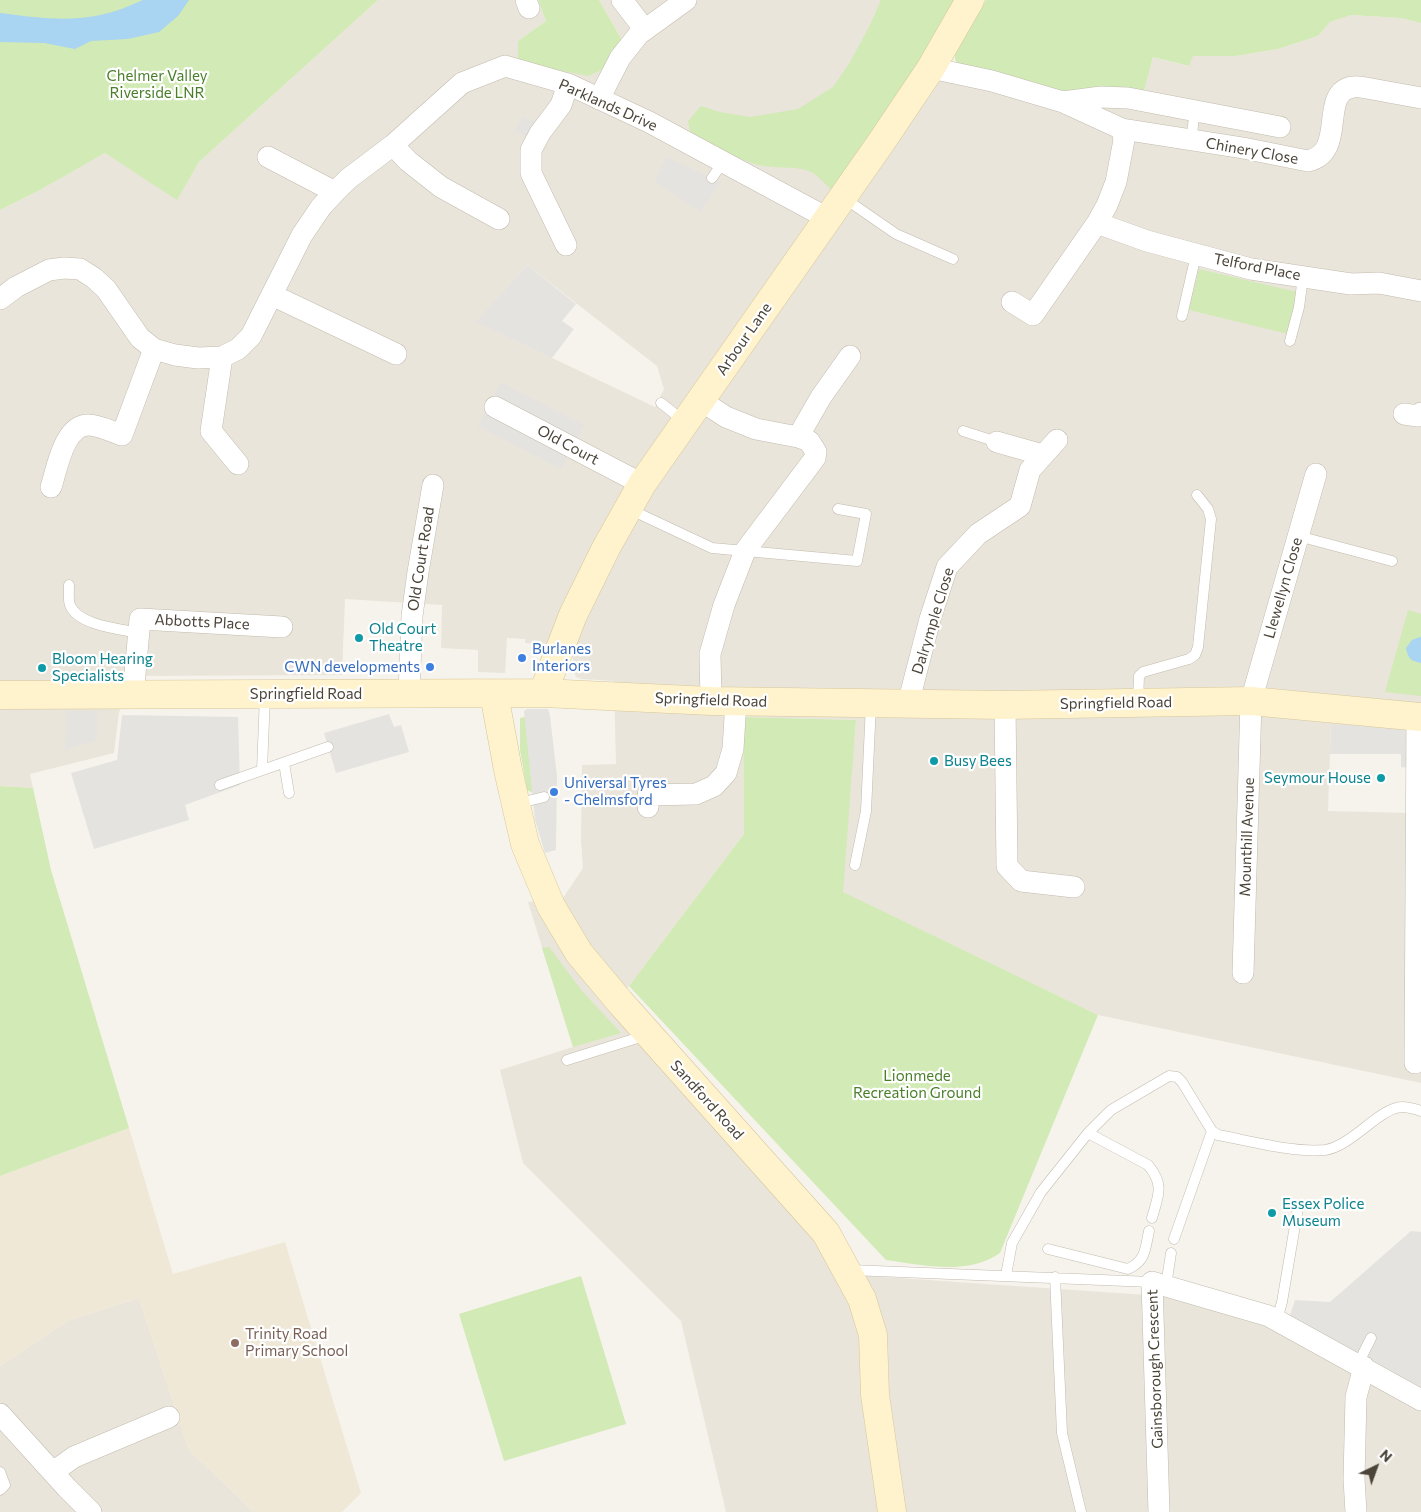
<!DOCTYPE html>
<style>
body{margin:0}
#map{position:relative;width:1421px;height:1512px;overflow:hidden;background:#f6f3ec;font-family:Commissioner,sans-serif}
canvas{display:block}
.north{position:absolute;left:1351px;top:1442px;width:50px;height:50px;-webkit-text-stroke:4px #fff;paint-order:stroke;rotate:42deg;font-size:14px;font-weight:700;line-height:20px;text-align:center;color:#4b4439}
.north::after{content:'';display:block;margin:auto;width:18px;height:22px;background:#4b4439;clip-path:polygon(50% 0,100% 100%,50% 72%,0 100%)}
</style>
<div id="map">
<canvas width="1421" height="1512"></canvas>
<div class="north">N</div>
</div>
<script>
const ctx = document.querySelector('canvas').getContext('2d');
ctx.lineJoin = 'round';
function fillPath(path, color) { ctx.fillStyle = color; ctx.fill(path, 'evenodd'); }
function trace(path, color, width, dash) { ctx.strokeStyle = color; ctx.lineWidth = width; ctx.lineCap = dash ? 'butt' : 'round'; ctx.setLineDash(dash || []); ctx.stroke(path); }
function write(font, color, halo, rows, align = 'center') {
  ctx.font = font + ' Commissioner,sans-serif'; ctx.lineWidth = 4.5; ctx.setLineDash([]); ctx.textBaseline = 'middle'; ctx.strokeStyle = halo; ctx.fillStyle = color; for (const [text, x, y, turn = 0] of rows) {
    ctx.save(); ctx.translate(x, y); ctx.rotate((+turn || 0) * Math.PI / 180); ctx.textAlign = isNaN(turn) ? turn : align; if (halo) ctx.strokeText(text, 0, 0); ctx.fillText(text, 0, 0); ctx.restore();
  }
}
fillPath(new Path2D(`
 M 378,0 L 538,0 L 546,21 L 518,41 L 623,42 L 599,0 L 958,0 L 925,59 L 1143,94 L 1153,57 L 1188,66 L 1192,56 L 1236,56 L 1278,49 L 1318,36 L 1330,22 L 1351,15 L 1401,18 L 1421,23 L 1421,1083 L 1098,1015 L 842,892 L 856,720 L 743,717 L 744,834 L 629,986 L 607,1009 L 855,1275 L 1161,1296 L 1265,1323 L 1421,1409 L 1421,1512 L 726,1512 L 681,1321 L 523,1163 L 500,1070 L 573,1047 L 528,902 L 563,898 L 583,868 L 581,840 L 582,765 L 616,764 L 614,681 L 582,679 L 576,677 L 573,668 L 573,647 L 525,643 L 525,639 L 507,638 L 505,673 L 478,672 L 478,650 L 441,648 L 442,605 L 345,599 L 342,675 L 141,676 L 119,712 L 114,753 L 30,774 L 33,788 L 0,786 L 0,210 L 40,190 L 105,153 L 177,199 L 199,162 ZM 527,265 L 657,366 L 664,389 L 655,407 L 477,322 ZM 1331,726 L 1382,726 L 1412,768 L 1411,813 L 1328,811 Z
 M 139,1298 L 189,1450 L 254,1512 L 0,1512 L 0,1366 L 69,1320 Z`), '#eae5da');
fillPath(new Path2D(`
 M 129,1128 L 173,1274 L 285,1242 L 361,1493 L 342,1512 L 254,1512 L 189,1450 L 139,1298 L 69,1320 L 0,1366 L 0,1176 Z`), '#efe8d6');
fillPath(new Path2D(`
 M 0,0 L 378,0 L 199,162 L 177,200 L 105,153 L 40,190 L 0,210 Z
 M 538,0 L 599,0 L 623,42 L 604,69 L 588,76 L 518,62 L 518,41 L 546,21 Z
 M 881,0 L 958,0 L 925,59 L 833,191 C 828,187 818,176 813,173 C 798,165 780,169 764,166 C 744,163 706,144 690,132 L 688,121 L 701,106 L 720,112 L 750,117 L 798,109 L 833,87 L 849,64 L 870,25 Z
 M 986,0 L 1421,0 L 1421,23 L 1401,18 L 1351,15 L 1330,22 L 1318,36 L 1278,49 L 1236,56 L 1193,56 L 1189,66 L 1153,57 L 1143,95 L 1056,92 L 960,66 C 957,63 954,60 955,56 C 956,43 978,12 986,0 Z
 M 1199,269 L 1297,292 L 1288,334 L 1189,310 Z
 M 1408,610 L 1421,614 L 1421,696 L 1385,692 Z
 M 525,717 L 533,793 L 527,790 L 520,750 L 520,718 Z
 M 743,717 L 856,720 L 843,892 L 1098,1015 L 1000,1253 C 967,1276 923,1265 886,1260 L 629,986 L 744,834 Z
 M 0,786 L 33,788 L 51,870 L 129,1128 L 0,1176 Z
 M 549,947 L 582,991 L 621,1033 L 573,1047 L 542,948 Z
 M 581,1276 L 626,1424 L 504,1461 L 459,1314 Z`), '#d2eab5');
fillPath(new Path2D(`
 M 523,116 L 537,123 L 528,138 L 514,131 Z
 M 666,157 L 721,182 L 700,212 L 655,181 Z
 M 527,265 L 576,304 L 562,321 L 574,329 L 552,358 L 476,322 Z
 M 500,382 L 584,425 L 561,469 L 478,426 Z
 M 527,709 L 548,709 L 550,716 L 557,776 L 556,850 L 545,853 L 535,820 L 524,711 Z
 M 67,711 L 97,711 L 97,740 L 65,750 Z
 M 389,714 L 394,727 L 401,725 L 409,752 L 336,773 L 324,733 Z
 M 122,715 L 238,717 L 240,785 L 185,805 L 189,820 L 94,849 L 71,773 L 117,760 Z
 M 1331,725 L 1412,725 L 1412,768 L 1401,767 L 1401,754 L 1330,754 Z
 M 1411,1231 L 1421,1232 L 1421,1394 L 1289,1318 L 1295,1300 L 1330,1302 Z`), '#e5e3e0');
fillPath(new Path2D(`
 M 143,0 L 189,0 L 178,16 L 159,32 L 128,39 L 91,41 L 75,49 L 44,43 L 0,42 L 0,13 C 56,20 90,25 143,0 Z
 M 1420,637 L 1421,637 L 1421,663 C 1411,661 1408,659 1406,648 L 1412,640 Z`), '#a9d4f2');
const lane = new Path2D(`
 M 1191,141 L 1195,110
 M 712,178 L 723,162
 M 844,198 L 896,234 L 953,259
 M 1182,316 L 1196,255
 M 1290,341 L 1299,307 L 1303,277
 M 661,403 L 684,421
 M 963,431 L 997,442
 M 629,509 L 712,548 L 857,561 L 866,514 L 838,509
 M 1298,536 L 1392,561
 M 69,585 C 69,591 68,600 70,605 C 77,625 120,629 139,633
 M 1138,701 L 1139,676 L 1143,672 L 1189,659 L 1195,655 L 1198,647 L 1211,519 L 1208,509 L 1197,495
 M 284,763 L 289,793
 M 262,770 L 265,695
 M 220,785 L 328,747
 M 516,804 L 544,797
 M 855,865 L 866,811 L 871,704
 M 567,1060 L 647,1035
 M 1088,1133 L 1148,1165 C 1165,1185 1158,1196 1152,1218
 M 1174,1239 L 1212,1131
 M 1048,1249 L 1128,1269 C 1146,1261 1145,1249 1149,1231
 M 850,1270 L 1152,1282
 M 1006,1275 L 1012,1243 L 1041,1192 L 1088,1133 L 1111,1110 L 1169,1076 L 1177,1077 L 1182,1082 L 1212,1131 L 1218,1135 C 1250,1141 1294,1153 1325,1150 C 1352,1146 1379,1108 1402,1107 C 1408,1107 1415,1109 1421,1111
 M 1055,1277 L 1062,1433 L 1081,1512
 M 1166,1286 L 1171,1253
 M 1277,1320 L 1282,1302 L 1298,1208
 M 1358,1364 L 1371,1338
 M 0,1472 L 5,1485 L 0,1490`);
const street = new Path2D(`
 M 526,0 L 529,8
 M 622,0 L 645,30
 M 931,68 L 992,81 L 1063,102 L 1122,129 L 1124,140 L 1116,182 L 1107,205 L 1097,223 L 1033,315 L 1012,302
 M 599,99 L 620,58 L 639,34 L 686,0
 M 1063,102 L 1101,97 L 1128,98 L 1280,127
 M 1122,129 L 1243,148 L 1308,161 C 1348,152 1318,92 1353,87 C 1359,86 1366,88 1372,89 C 1388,92 1405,95 1421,98
 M 393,145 L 408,161 L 441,187 L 499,219
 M 268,157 L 335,192
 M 1097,223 L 1147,241 L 1251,269 L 1351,284 L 1379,283 L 1421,291
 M 566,245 L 531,173 L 531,150 L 540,133 L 561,105 L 568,84
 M 272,295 L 396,354
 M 0,299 L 16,287 L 49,270 L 64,268 L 80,269 L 94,278 L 106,289 L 140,338 L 154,349 L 175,355 L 198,358 L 222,357 L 238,349 L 251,336 L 302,235 L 321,207 L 335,192 L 348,179 L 393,145 L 462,83 L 505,66 L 568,84 L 649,122 L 829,219
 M 222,357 L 211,431 L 238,464
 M 700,400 L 726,417 L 756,429 L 798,437 L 809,441 L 816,452 L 815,458 L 745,551 L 724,605 L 710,654 L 711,701
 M 495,407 L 642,484
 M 1404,414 L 1418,416 L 1421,413
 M 798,437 L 821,397 L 850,356
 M 997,442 L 1043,455
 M 51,487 C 57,469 64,424 89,425 C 98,425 113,432 122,435 L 154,349
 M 409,693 L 412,616 L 418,572 L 433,485
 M 133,696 L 140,619 L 282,627
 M 908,704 L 930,619 L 947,567 L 978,534 L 1020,506 L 1030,470 L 1057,440
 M 1005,705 L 1007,866 L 1021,881 L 1074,887
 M 648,807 L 648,795 L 696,794 L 714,786 L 726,773 L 733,749 L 736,701
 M 1243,973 L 1251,701 L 1316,474
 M 1415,1063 L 1417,717
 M 0,1414 L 67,1488 L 91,1512
 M 53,1472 L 74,1457 L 169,1417
 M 1159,1512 L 1152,1282 L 1269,1316 L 1421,1400
 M 1356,1512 L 1354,1479 L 1356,1397 L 1364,1367`);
const secondary = new Path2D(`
 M 543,693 L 573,615 L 606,548 L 642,484 L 882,141 L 931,68 L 970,0
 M 494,694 L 508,770 L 525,844 L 551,906 L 579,953 L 620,1002 L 826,1233 L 862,1299 L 873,1335 L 875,1395 L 892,1512
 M 0,695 L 543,693 L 711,701 L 1005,705 L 1251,701 L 1421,717`);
trace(lane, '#c2bbae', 11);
trace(street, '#c2bbae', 22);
trace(secondary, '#d6c79b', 29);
trace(lane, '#fff', 10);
trace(street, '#fff', 21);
trace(secondary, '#fff3cd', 28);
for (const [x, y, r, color] of [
 [359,638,5,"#0f9aa8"],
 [522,658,5,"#3f7fe0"],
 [430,667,5,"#3f7fe0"],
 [42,668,5,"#0f9aa8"],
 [934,761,5,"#0f9aa8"],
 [1381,778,5,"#0f9aa8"],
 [554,792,5,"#3f7fe0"],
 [1272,1213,5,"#0f9aa8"],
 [235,1343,5,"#8d6e63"]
]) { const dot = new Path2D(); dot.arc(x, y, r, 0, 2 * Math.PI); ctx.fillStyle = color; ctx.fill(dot); trace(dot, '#fff', 2); }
write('15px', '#4a7f2a', '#fff', [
 ["Chelmer Valley",157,76],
 ["Riverside LNR",157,93],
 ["Lionmede",917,1076],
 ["Recreation Ground",917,1093]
]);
write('15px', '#4b4439', '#fff', [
 ["Parklands Drive",608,105,24],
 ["Chinery Close",1252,151,10],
 ["Telford Place",1257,267,11],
 ["Arbour Lane",744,339,-55],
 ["Old Court",568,445,28],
 ["Old Court Road",421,559,-81],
 ["Llewellyn Close",1283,588,-74],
 ["Dalrymple Close",933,621,-73],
 ["Abbotts Place",202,622,3],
 ["Springfield Road",306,694],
 ["Springfield Road",711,700,2],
 ["Springfield Road",1116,703,-1],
 ["Mounthill Avenue",1247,837,-88],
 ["Sandford Road",707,1100,48],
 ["Gainsborough Crescent",1155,1369,-92]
]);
write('15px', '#0d838f', '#fff', [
 ["Old Court",369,629],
 ["Theatre",369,646],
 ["Bloom Hearing",52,659],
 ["Specialists",52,676],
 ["Busy Bees",944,761],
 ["Seymour House",1371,778,"right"],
 ["Essex Police",1282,1204],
 ["Museum",1282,1221]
], 'left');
write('15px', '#366cbe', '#fff', [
 ["Burlanes",532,649],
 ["Interiors",532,666],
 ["CWN developments",420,667,"right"],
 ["Universal Tyres",564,783],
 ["- Chelmsford",564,800]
], 'left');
write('15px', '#785e54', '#fff', [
 ["Trinity Road",245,1334],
 ["Primary School",245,1351]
], 'left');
</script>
